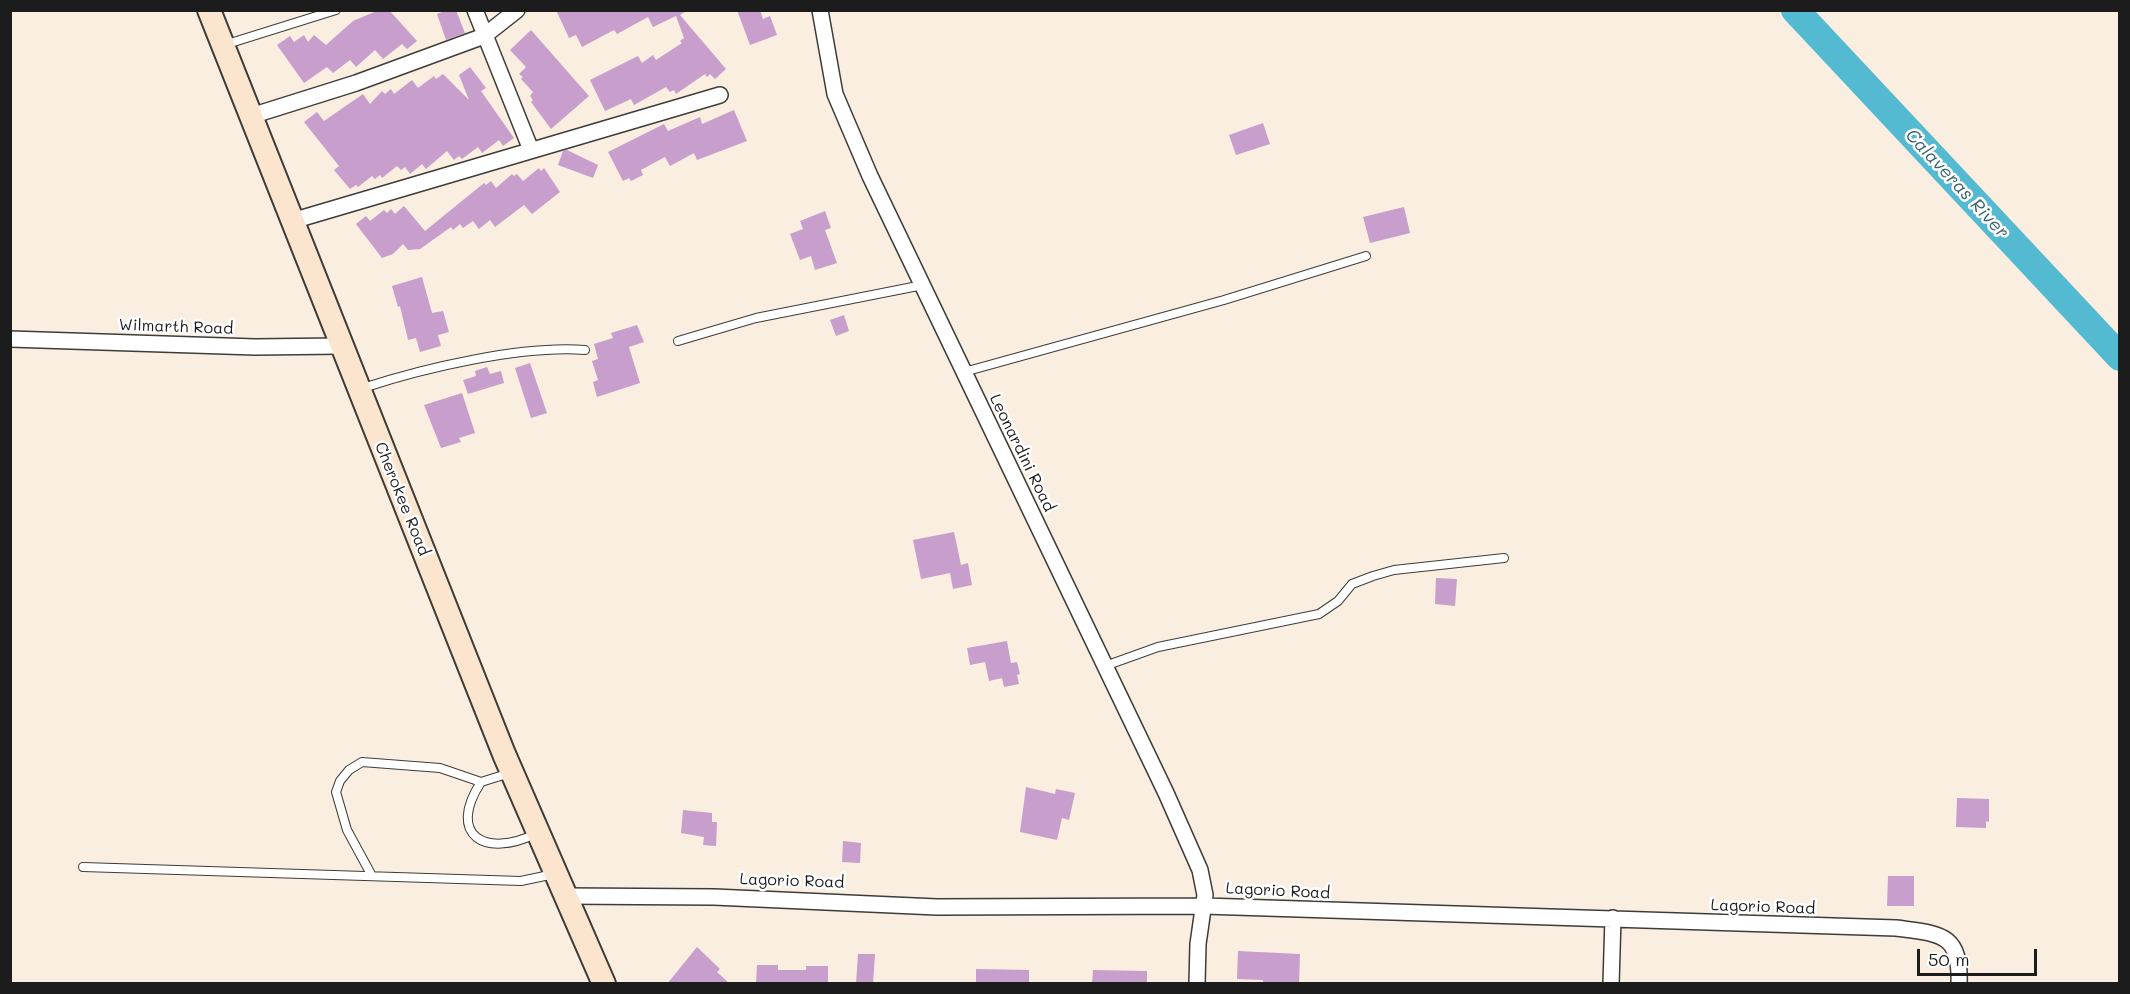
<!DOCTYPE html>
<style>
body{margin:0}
#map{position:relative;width:2130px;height:994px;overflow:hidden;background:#f9eedf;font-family:Mali,sans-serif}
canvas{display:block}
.frame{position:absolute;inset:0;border:12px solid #1c1c1c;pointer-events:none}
.scale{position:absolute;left:1917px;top:949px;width:120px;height:27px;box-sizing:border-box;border:3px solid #1c1c1c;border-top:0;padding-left:8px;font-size:18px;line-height:21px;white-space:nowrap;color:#1c1c1c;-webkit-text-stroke:4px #fff;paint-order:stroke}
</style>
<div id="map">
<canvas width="2130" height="994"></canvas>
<div class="frame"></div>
<div class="scale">50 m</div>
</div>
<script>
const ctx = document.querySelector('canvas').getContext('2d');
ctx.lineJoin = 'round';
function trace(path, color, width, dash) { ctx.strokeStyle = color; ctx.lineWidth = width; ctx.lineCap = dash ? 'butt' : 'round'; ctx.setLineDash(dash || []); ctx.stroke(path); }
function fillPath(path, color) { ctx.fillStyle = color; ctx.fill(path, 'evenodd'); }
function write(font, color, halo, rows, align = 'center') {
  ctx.font = font + ' Mali,sans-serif'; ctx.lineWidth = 5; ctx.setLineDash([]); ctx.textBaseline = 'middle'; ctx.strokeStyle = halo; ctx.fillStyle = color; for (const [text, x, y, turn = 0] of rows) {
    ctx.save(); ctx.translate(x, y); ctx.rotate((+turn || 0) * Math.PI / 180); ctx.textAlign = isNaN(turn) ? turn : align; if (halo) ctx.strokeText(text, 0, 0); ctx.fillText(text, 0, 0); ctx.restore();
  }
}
trace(new Path2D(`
 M 1795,10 L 2120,357`), '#53bad1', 28);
fillPath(new Path2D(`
 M 379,10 L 389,10 L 417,41 L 407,49 L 402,44 L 383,59 L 375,50 L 356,67 L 350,60 L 333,73 L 327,67 L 304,83 L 277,45 L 290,36 L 294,42 L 304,35 L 308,42 L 314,35 L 326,45 L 353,21 Z
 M 447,10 L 456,10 L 465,33 L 446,40 L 437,14 Z
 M 556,10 L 688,10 L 680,15 L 726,69 L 715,79 L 710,74 L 707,77 L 705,74 L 676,94 L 674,90 L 670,92 L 666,87 L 634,105 L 631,99 L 605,111 L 590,80 L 638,56 L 642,63 L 653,55 L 656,60 L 682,43 L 680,41 L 684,38 L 676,16 L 653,27 L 648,17 L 617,34 L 614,30 L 582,47 L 576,35 L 569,38 Z
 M 737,10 L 760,10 L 763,19 L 770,16 L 777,35 L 750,45 Z
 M 531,30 L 589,96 L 551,129 L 531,102 L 533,100 L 530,96 L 533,92 L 521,79 L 523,77 L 519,74 L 526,67 L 510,50 Z
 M 470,67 L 486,88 L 481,91 L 514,138 L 503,146 L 499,140 L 482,153 L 478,147 L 462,159 L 459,156 L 454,160 L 447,151 L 426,169 L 422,164 L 410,174 L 405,167 L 401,170 L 397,166 L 382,178 L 380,175 L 375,179 L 372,176 L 358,187 L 356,185 L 350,189 L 334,170 L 339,166 L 304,122 L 317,112 L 324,121 L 363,94 L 370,104 L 382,91 L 385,94 L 391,89 L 394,94 L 412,80 L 418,88 L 434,76 L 436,79 L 443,74 L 469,100 L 459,75 Z
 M 734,110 L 747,141 L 697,160 L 694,153 L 670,166 L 665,157 L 641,170 L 643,175 L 631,181 L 629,178 L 623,181 L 608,152 L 664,124 L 668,131 L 700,117 L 702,124 Z
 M 1263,123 L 1270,144 L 1236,155 L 1229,135 Z
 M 567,150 L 598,165 L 593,178 L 558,165 L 563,151 Z
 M 539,168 L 541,171 L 544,168 L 560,192 L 532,214 L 524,205 L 495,227 L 490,220 L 479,229 L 473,221 L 463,228 L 460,224 L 453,230 L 451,227 L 420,249 L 408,250 L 403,244 L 393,254 L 382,258 L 356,224 L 366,216 L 370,221 L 384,210 L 387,213 L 391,209 L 395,214 L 404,206 L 425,231 L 484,183 L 486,185 L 491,181 L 496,188 L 512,174 L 514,176 L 517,174 L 523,181 Z
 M 1404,207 L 1410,233 L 1370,243 L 1363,217 Z
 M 825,211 L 831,228 L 825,230 L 837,263 L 815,270 L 811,256 L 800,260 L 790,234 L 803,229 L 800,221 Z
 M 422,277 L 432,313 L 443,311 L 449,332 L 438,335 L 441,346 L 420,352 L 416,338 L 408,340 L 400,306 L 398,307 L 392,286 Z
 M 844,315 L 849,331 L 836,336 L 830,320 Z
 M 637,325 L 644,342 L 629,347 L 640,383 L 597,397 L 593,382 L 598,380 L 592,361 L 598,359 L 594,344 L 613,338 L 611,333 Z
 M 530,363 L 547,413 L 531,418 L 515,368 Z
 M 487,367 L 490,374 L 501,371 L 504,383 L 468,394 L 463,380 L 476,376 L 475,371 Z
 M 462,393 L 475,433 L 459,438 L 461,442 L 441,448 L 424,405 Z
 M 954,532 L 961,565 L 968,563 L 972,585 L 953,589 L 950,573 L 921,579 L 913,540 Z
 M 1436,578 L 1457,579 L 1455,606 L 1435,604 Z
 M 1007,641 L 1011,663 L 1017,662 L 1020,674 L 1017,675 L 1019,684 L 1004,687 L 1002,678 L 989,681 L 985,662 L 970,665 L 967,648 Z
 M 1026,787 L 1055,794 L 1056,789 L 1075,793 L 1069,820 L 1062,818 L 1057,840 L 1020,832 Z
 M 1957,798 L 1989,799 L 1989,822 L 1986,821 L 1986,828 L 1956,827 Z
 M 683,810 L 712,813 L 712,822 L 717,822 L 716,846 L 703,845 L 704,837 L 681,833 Z
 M 843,841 L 861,843 L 860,863 L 842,862 Z
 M 1888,876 L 1914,876 L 1914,906 L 1887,906 Z
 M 697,947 L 720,969 L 717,972 L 730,984 L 667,984 Z
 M 1238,951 L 1300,954 L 1299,984 L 1263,984 L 1263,980 L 1237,979 Z
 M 858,954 L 875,954 L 873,984 L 856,984 Z
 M 757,965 L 778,965 L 778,970 L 806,970 L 806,966 L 828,966 L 828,984 L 756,984 Z
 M 976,969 L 1029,970 L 1029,984 L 976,984 Z
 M 1093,970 L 1147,971 L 1147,984 L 1092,984 Z`), '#c79ecc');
const lane = new Path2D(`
 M 224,45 L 336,10
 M 678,341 L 756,318 L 923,285
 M 964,372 L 1224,300 L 1366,256
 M 363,388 C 424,368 522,345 585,350
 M 1105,666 L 1158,647 L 1319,614 L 1338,601 L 1352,584 L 1373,576 L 1394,570 L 1504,558
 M 481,782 C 446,836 486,858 535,834
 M 83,867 L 521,881 L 554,874
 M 372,876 L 347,830 L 336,792 L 340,781 L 349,770 L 362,762 L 440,768 L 481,782 L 510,773`);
const street = new Path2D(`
 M 475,10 L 531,150
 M 820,10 L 835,94 L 870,176 L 1166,793 L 1200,870 L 1205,895 L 1198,944 L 1197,984
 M 251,116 L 356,83 L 484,36 L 517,10
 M 292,221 L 720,95
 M 10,339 L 255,347 L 341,346
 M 564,896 L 714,897 L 937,907 L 1204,906 L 1896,928 C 1939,934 1961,932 1959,984
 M 1611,984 L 1613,918`);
const secondary = new Path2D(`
 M 209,10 L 504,754 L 604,984`);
trace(lane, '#3d3c39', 10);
trace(street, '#3d3c39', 18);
trace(secondary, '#3d3c39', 26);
trace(lane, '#fff', 8);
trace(street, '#fff', 15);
trace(secondary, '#fce5cf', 22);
write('16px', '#1c1c1c', '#fff', [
 ["Wilmarth Road",176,327,2],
 ["Leonardini Road",1022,453,64],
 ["Cherokee Road",402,499,68],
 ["Lagorio Road",792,881,2],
 ["Lagorio Road",1278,891,3],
 ["Lagorio Road",1763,907,2]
]);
write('italic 18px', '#35636d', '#fff', [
 ["Calaveras River",1957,184,47]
]);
</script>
